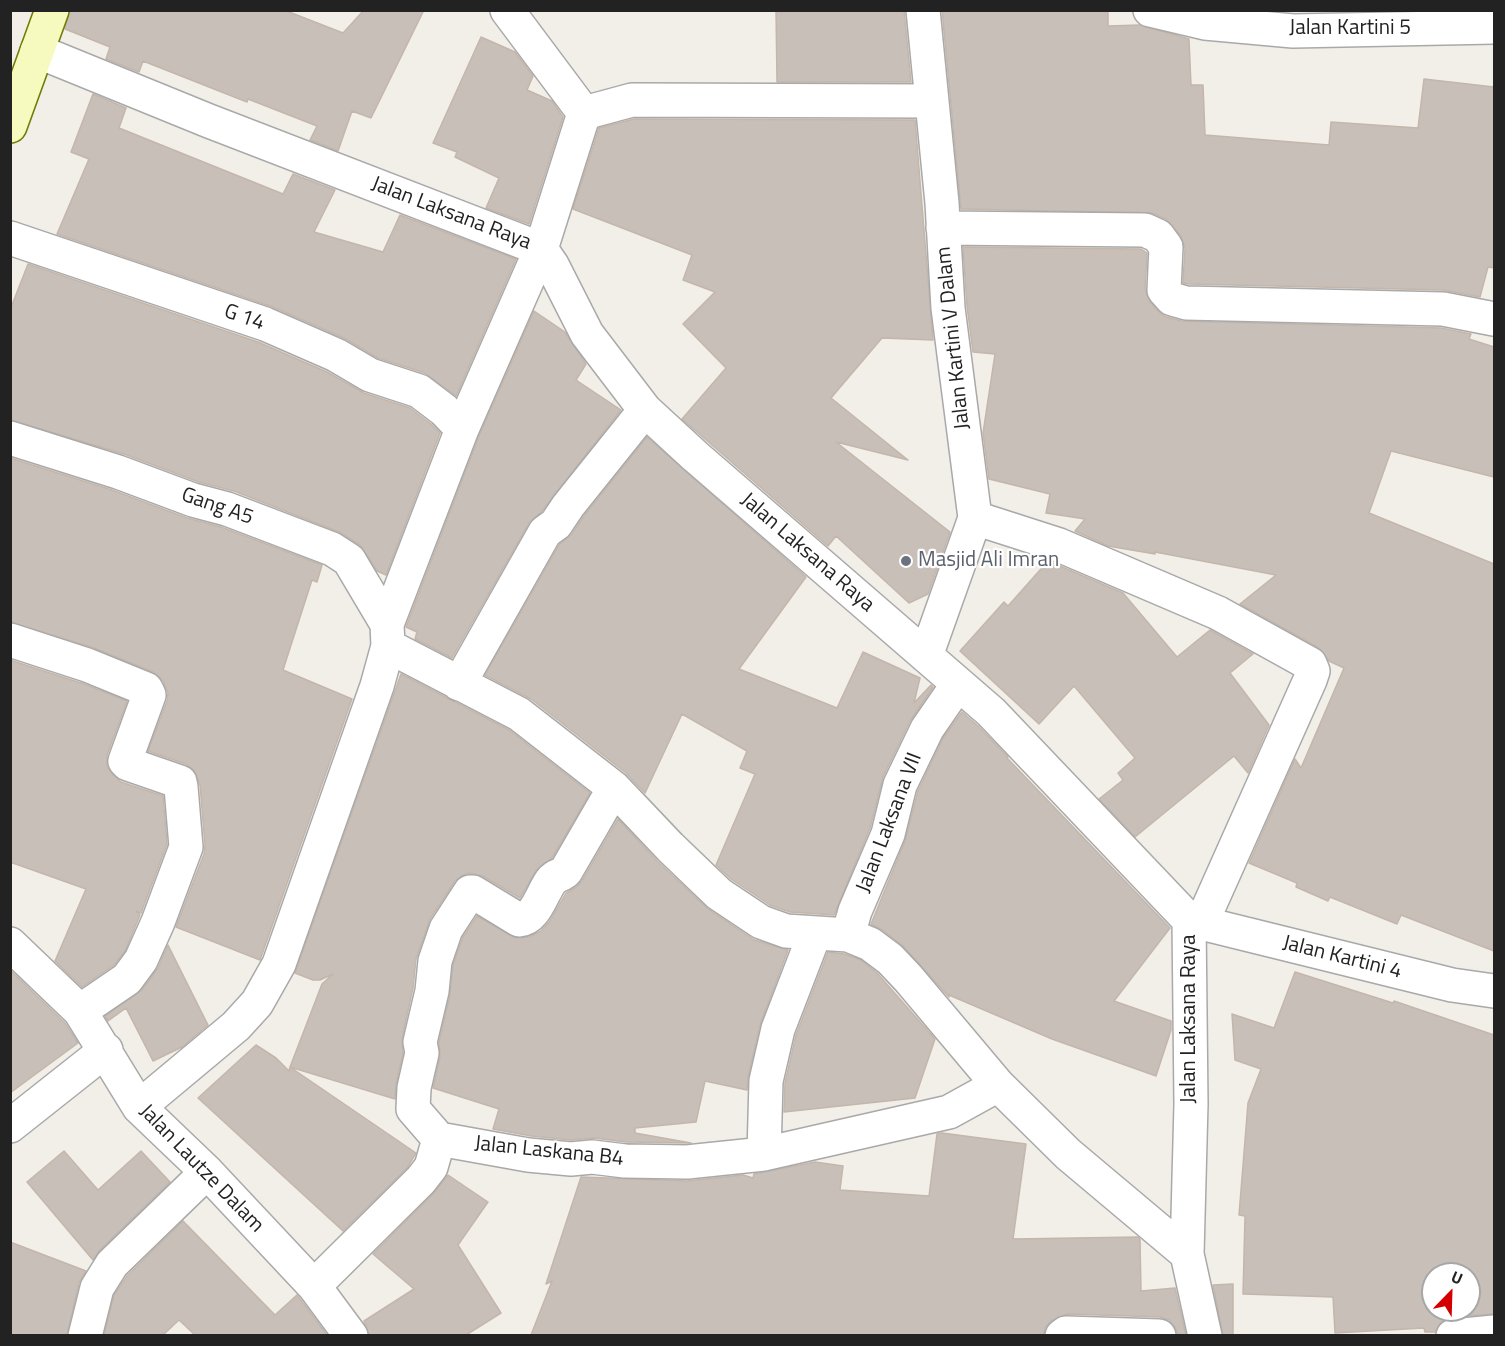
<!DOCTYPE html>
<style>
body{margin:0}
#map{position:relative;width:1505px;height:1346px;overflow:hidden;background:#f2efe9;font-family:"Titillium Web",sans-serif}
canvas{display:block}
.frame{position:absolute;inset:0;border:12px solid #222;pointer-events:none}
.north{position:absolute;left:1421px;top:1262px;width:60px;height:60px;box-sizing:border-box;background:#fff;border:2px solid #a7a7a7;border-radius:50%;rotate:23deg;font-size:16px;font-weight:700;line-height:24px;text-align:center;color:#222}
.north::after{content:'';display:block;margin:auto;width:21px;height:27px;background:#d40000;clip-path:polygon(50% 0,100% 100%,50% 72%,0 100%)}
</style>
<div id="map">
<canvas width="1505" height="1346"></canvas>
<div class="frame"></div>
<div class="north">U</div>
</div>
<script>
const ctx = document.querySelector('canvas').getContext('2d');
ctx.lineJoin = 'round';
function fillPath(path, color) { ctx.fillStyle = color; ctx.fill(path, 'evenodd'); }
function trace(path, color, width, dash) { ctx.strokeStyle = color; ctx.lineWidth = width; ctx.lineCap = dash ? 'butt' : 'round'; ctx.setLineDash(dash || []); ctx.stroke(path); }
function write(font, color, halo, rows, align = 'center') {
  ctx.font = font + ' "Titillium Web",sans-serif'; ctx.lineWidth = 4.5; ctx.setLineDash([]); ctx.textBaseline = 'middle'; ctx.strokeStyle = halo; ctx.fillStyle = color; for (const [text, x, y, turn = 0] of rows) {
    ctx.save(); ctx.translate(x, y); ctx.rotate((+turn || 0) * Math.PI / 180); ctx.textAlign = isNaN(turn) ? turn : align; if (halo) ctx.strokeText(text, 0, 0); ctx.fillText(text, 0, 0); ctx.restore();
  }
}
const building = new Path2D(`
 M 70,10 L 284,10 L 343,33 L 364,10 L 424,10 L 371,118 L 352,111 L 338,151 L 310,140 L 317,126 L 248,99 L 247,102 L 143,61 L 139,72 L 106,59 L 110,47 L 65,29 Z
 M 776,10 L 904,10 L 911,82 L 777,82 Z
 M 942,10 L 1108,10 L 1108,26 L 1140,25 L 1189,39 L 1191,85 L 1203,85 L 1205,135 L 1329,145 L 1331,122 L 1418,128 L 1424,79 L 1494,87 L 1494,268 L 1488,267 L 1480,297 L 1443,290 L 1189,284 L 1183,283 L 1185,248 L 1181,236 L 1166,219 L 1152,213 L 961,209 Z
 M 481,37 L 515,52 L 533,76 L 527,90 L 552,101 L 563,117 L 529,224 L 486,208 L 499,178 L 455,157 L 457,152 L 433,143 Z
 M 93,94 L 126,108 L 119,128 L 283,194 L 293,174 L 335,190 L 314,232 L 383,252 L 400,215 L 516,259 L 456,396 L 425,373 L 378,358 L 344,338 L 273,307 L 57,234 L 89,159 L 71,152 Z
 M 634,119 L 915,120 L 933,340 L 882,338 L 831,398 L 908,460 L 836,442 L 950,532 L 928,594 L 909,603 L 836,536 L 828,546 L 682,419 L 726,368 L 683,324 L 715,292 L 683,280 L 692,255 L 573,209 L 599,128 Z
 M 963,247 L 1141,249 L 1147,253 L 1145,289 L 1150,302 L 1158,311 L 1166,317 L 1181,321 L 1441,328 L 1471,334 L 1469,339 L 1494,347 L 1494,477 L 1391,451 L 1369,513 L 1494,564 L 1494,951 L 1401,915 L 1397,924 L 1330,897 L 1328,901 L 1296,887 L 1297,883 L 1249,863 L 1295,759 L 1301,768 L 1344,668 L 1329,661 L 1319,648 L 1240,604 L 1276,575 L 1155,552 L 1155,554 L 1108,546 L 1075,531 L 1085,519 L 1046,513 L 1050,494 L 989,479 L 983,433 L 995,354 L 973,352 L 967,306 Z
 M 28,264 L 258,342 L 327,372 L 364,393 L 410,408 L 431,424 L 440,433 L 386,575 L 377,571 L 360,545 L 339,532 L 234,491 L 199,482 L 124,454 L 10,420 L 10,310 Z
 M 534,311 L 565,332 L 586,364 L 576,380 L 621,410 L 542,511 L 529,523 L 452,658 L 415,639 L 417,632 L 406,627 L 479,436 Z
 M 647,437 L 806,577 L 739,669 L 837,708 L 863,652 L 920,678 L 914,703 L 931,685 L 933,687 L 910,721 L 883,777 L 870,828 L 834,915 L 790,912 L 770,905 L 731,879 L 716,865 L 755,774 L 740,768 L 747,751 L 682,714 L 645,793 L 626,773 L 531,699 L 485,675 L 559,545 L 572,534 L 583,517 Z
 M 10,458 L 112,490 L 187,518 L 221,527 L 322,565 L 317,582 L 312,580 L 283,670 L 352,699 L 260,960 L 176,927 L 204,854 L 205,845 L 200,785 L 194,770 L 186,764 L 148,751 L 167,701 L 168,693 L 163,681 L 153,672 L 94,648 L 10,622 Z
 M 1048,561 L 1123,593 L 1177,657 L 1210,630 L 1253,654 L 1230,673 L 1269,725 L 1248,773 L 1234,756 L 1135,837 L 1099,799 L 1123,780 L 1118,773 L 1135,758 L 1074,686 L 1039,724 L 960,651 L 1004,602 L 1008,606 Z
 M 10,660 L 81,683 L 127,701 L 107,755 L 107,766 L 112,774 L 121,782 L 163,796 L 167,844 L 141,913 L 136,911 L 140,915 L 125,951 L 114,965 L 82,987 L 55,961 L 86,889 L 10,862 Z
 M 401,674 L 509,730 L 590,793 L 552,858 L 537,869 L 520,898 L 483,876 L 469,873 L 461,876 L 455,881 L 430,919 L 416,959 L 413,988 L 402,1038 L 403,1053 L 396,1084 L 395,1099 L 290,1067 L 322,984 L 333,974 L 320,980 L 313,980 L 295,973 Z
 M 962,712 L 978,726 L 1008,757 L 1007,758 L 1170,928 L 1114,1001 L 1171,1021 L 1171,1030 L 1156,1076 L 1052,1039 L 949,995 L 949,997 L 903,946 L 881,929 L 871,924 L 905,841 L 918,791 L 943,738 Z
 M 618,819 L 657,861 L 708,909 L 754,940 L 788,950 L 760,1025 L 748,1077 L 747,1090 L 705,1081 L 696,1122 L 635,1128 L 635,1133 L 691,1143 L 626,1142 L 594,1138 L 571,1140 L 531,1136 L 493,1129 L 499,1109 L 433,1088 L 440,1057 L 439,1042 L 450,995 L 453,965 L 463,937 L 477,916 L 516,938 L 529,937 L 541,931 L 550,921 L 566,893 L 575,888 L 582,881 Z
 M 168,945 L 208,1025 L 182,1047 L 153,1061 L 126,1008 L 108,1021 L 105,1016 L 142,990 L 158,968 Z
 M 828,952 L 844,954 L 861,960 L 877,973 L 935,1039 L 915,1098 L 784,1112 L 785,1083 L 796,1035 Z
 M 10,970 L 65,1023 L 78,1043 L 10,1093 Z
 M 1295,972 L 1393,1003 L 1394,1001 L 1494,1035 L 1494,1314 L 1451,1317 L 1442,1321 L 1435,1332 L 1425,1332 L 1424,1328 L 1335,1333 L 1333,1297 L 1243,1294 L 1245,1216 L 1239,1215 L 1248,1103 L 1261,1069 L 1235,1060 L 1232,1014 L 1274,1028 ZM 1433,1274 L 1469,1274 L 1469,1310 L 1433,1310 Z
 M 256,1045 L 276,1058 L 289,1071 L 290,1067 L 416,1153 L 407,1168 L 343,1231 L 198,1098 Z
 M 942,1133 L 1026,1144 L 1013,1239 L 1138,1237 L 1140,1239 L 1141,1291 L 1175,1288 L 1186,1335 L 1178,1335 L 1175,1327 L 1169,1320 L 1160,1317 L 1067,1314 L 1051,1321 L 1045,1328 L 1044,1335 L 531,1335 L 552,1281 L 546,1284 L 581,1177 L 687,1181 L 743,1175 L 753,1178 L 754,1174 L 815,1162 L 843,1166 L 840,1190 L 929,1196 L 937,1134 Z
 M 64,1151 L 98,1190 L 141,1151 L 170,1182 L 99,1251 L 93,1260 L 27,1182 Z
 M 448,1175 L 488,1202 L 458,1245 L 501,1313 L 466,1335 L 369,1335 L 364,1321 L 414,1289 L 373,1254 L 434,1193 Z
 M 183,1221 L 275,1315 L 297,1295 L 327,1335 L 195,1335 L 179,1320 L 163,1335 L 104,1335 L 114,1295 L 127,1276 Z
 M 10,1242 L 86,1271 L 79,1283 L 67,1335 L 10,1335 Z
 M 1233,1284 L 1233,1335 L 1223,1335 L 1213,1285 Z`);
fillPath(building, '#c7bfb8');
trace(building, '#c4b6ab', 1.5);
const street = new Path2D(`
 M 507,10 L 584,113
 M 923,10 L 942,203 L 948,308 L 975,518 L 926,656
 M 1150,10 L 1205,23 L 1293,31 L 1494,27
 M 37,51 L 209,121 L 541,249 L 552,265 L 587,334 L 645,410 L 695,456 L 991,712 L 1189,920 L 1191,1104 L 1187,1254 L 1205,1336
 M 584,113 L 632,100 L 931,101
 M 943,228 L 1145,230 L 1158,236 L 1166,247 L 1164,290 L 1172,299 L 1186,303 L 1443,309 L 1494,319
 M 10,238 L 265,324 L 336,355 L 370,375 L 419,391 L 444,410 L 462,429
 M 10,438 L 118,472 L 193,500 L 227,509 L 332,549 L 349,560 L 387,624
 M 975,518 L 1059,545 L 1218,613 L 1310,664 L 1313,671 L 1310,680 L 1202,922
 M 10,640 L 87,665 L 146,689 L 149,695 L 125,761 L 128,764 L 180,782 L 181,787 L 186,847 L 158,922 L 141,960 L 127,979 L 80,1011
 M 388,646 L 519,714 L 614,788 L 670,847 L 719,894 L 761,922 L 786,931 L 848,935 L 870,944 L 890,959 L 908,978 L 998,1085 L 1068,1154 L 1187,1254
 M 459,684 L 545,532 L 556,524 L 568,506 L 645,410
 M 614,788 L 566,871 C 562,876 556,874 551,881 C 542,893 536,919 519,920 L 473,892 L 470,892 L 446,929 L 435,961 L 432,991 L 420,1042 L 422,1053 L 414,1088 L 413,1109 L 439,1139 L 528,1155 L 571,1159 L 592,1157 L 625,1161 L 687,1162 L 764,1154 L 949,1112 L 998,1085
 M 1189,920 L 1452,985 L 1494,991
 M 848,935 L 855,911 L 888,834 L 900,785 L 927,729 L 958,684
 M 10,944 L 80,1011 L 139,1107 L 207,1172 L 314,1286 L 351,1336
 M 139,1107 L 236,1026 L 257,1003 L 279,964 L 377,686 L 388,646 L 387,624 L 462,429 L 541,249 L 584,113
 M 10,1126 L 106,1050
 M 764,1154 L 766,1081 L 778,1029 L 815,933
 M 314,1286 L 421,1180 L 431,1167 L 439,1139
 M 85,1336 L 97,1288 L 112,1264 L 207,1172
 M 1062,1336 L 1066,1333 L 1159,1336
 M 1453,1336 L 1494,1332`);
const secondary = new Path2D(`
 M 10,126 L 52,10`);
trace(street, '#a9a9a9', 36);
trace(secondary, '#707d05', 36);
trace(street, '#fff', 33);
trace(secondary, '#f7fabf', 33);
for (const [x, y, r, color] of [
 [906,561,6,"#6b7280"]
]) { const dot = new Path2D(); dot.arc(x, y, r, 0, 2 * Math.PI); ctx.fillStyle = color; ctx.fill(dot); trace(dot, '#fff', 2); }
write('21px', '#222', '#fff', [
 ["Jalan Kartini 5",1350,29],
 ["Jalan Laksana Raya",451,214,21],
 ["G 14",244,318,19],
 ["Jalan Kartini V Dalam",954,338,-96],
 ["Gang A5",217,507,19],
 ["Jalan Laksana Raya",807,553,41],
 ["Jalan Laksana VII",890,823,-69],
 ["Jalan Kartini 4",1342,958,14],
 ["Jalan Laksana Raya",1190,1019,-90],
 ["Jalan Laskana B4",549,1152,6],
 ["Jalan Lautze Dalam",201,1169,46]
]);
write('21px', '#5b616d', '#fff', [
 ["Masjid Ali Imran",918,561]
], 'left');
</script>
